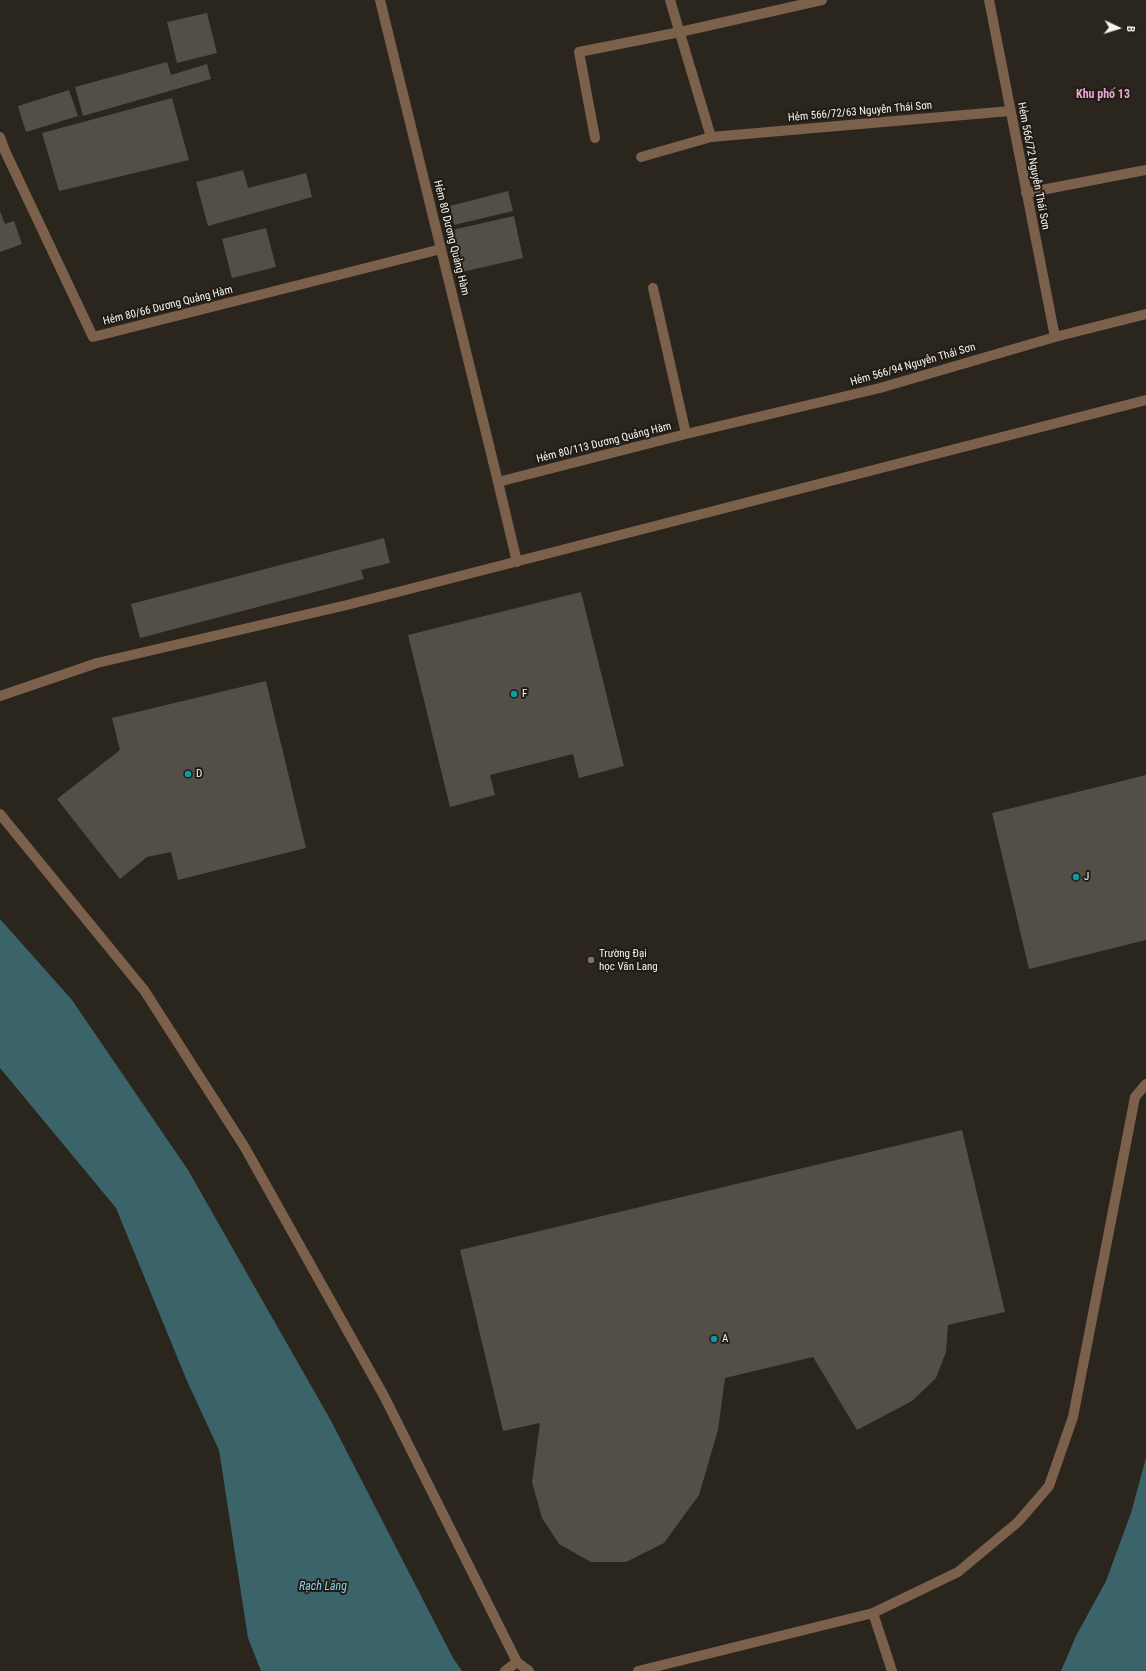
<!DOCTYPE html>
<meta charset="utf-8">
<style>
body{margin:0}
#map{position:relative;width:1146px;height:1671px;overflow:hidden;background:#2a251d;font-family:"Roboto Condensed",sans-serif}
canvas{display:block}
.north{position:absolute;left:1098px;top:8px;width:40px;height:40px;-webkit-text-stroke:3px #201b14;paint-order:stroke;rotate:94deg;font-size:11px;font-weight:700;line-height:16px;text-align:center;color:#f7f4ef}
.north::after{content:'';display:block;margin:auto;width:14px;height:18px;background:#f7f4ef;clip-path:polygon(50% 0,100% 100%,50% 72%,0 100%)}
</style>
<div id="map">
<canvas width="1146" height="1671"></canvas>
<div class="north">B</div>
</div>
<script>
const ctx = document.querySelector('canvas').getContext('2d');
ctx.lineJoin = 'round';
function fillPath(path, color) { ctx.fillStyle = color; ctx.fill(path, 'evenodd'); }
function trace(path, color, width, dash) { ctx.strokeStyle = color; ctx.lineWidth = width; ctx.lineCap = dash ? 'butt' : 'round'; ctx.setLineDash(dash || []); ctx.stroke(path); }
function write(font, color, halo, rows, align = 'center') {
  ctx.font = font + ' "Roboto Condensed",sans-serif'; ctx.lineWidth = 4; ctx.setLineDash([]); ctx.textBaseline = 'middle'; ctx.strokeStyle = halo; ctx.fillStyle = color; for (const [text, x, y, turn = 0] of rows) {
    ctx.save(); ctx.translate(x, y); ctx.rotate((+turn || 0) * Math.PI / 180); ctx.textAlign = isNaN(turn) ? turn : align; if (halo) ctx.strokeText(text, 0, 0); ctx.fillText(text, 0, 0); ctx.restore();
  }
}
fillPath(new Path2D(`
 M 0,919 L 72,1000 L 188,1170 L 330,1419 L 453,1658 L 462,1671 L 261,1671 L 248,1638 L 219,1450 L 187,1381 L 116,1208 L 0,1068 Z
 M 1146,1458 L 1146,1671 L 1061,1671 L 1076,1636 L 1106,1581 L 1131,1513 Z`), '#3b636a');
fillPath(new Path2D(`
 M 207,13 L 217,53 L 177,63 L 167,22 Z
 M 167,62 L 171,75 L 207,64 L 211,79 L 83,116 L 75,87 Z
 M 69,90 L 78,116 L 26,132 L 18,106 Z
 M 172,98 L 189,160 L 59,191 L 42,133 Z
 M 243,170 L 248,188 L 306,173 L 312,197 L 208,226 L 196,182 Z
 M 508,191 L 513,211 L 454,225 L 450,206 Z
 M 0,211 L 5,224 L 14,221 L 22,244 L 0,252 Z
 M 514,216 L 523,258 L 462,272 L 452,230 Z
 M 266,228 L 276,267 L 232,278 L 222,239 Z
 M 384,538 L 390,563 L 361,570 L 364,579 L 140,638 L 131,604 Z
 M 581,592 L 624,766 L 579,778 L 573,754 L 490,775 L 495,795 L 450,807 L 408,635 Z
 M 266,681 L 306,848 L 178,880 L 171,852 L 147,857 L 120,879 L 57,799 L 120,750 L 112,718 Z
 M 1146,775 L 1146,940 L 1029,969 L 992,813 Z
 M 962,1130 L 1005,1312 L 948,1325 L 946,1352 L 936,1378 L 912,1401 L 857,1430 L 813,1357 L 725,1378 L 718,1430 L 699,1495 L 664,1543 L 626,1562 L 591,1562 L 559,1544 L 542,1518 L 532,1482 L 540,1423 L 503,1431 L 460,1250 Z`), '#534e46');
trace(new Path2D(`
 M 0,137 L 5,151 L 93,337 L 441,249
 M 595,138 L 579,52 L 680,32
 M 641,157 L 711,137
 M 1026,193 L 1146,170
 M 498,482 L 517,562
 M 0,696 L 97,663 L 347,605 L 1146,400
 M 0,814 L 144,990 L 244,1146 L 384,1396 L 517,1662 L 529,1671
 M 873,1613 L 892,1671
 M 505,1671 L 517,1662
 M 638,1671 L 873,1613 L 958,1572 L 1018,1522 L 1049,1486 L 1073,1417 L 1135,1097 L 1146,1084`), '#7b614b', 10);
trace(new Path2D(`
 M 380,0 L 498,482 L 686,434 L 653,288
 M 670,0 L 711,137 L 1010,111
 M 989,0 L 1055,337
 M 680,32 L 822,0
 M 686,434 L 880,388 L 1055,337 L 1146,314`), '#7b614b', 10);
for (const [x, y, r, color] of [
 [514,694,4,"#0f9aa8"],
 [188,774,4,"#0f9aa8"],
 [1076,877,4,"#0f9aa8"],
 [591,960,4,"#8d6e63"],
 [714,1339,4,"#0f9aa8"]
]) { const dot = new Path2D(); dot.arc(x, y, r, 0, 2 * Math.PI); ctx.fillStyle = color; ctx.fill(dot); trace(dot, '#201b14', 1.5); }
write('11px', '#f7f4ef', '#201b14', [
 ["Hẻm 566/72/63 Nguyễn Thái Sơn",860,112,-5],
 ["Hẻm 566/72 Nguyễn Thái Sơn",1033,166,79],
 ["Hẻm 80 Dương Quảng Hàm",451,238,76],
 ["Hẻm 80/66 Dương Quảng Hàm",168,306,-14],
 ["Hẻm 566/94 Nguyễn Thái Sơn",913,365,-16],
 ["Hẻm 80/113 Dương Quảng Hàm",604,443,-14]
]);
write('11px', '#f7f4ef', '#201b14', [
 ["F",522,694],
 ["D",196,774],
 ["J",1084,877],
 ["Trường Đại",599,954],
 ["học Văn Lang",599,967],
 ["A",722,1339]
], 'left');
write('bold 12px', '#eaa5d3', '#201b14', [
 ["Khu phố 13",1103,95]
]);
write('italic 12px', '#8ad4e2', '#201b14', [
 ["Rạch Lăng",323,1587]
]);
</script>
